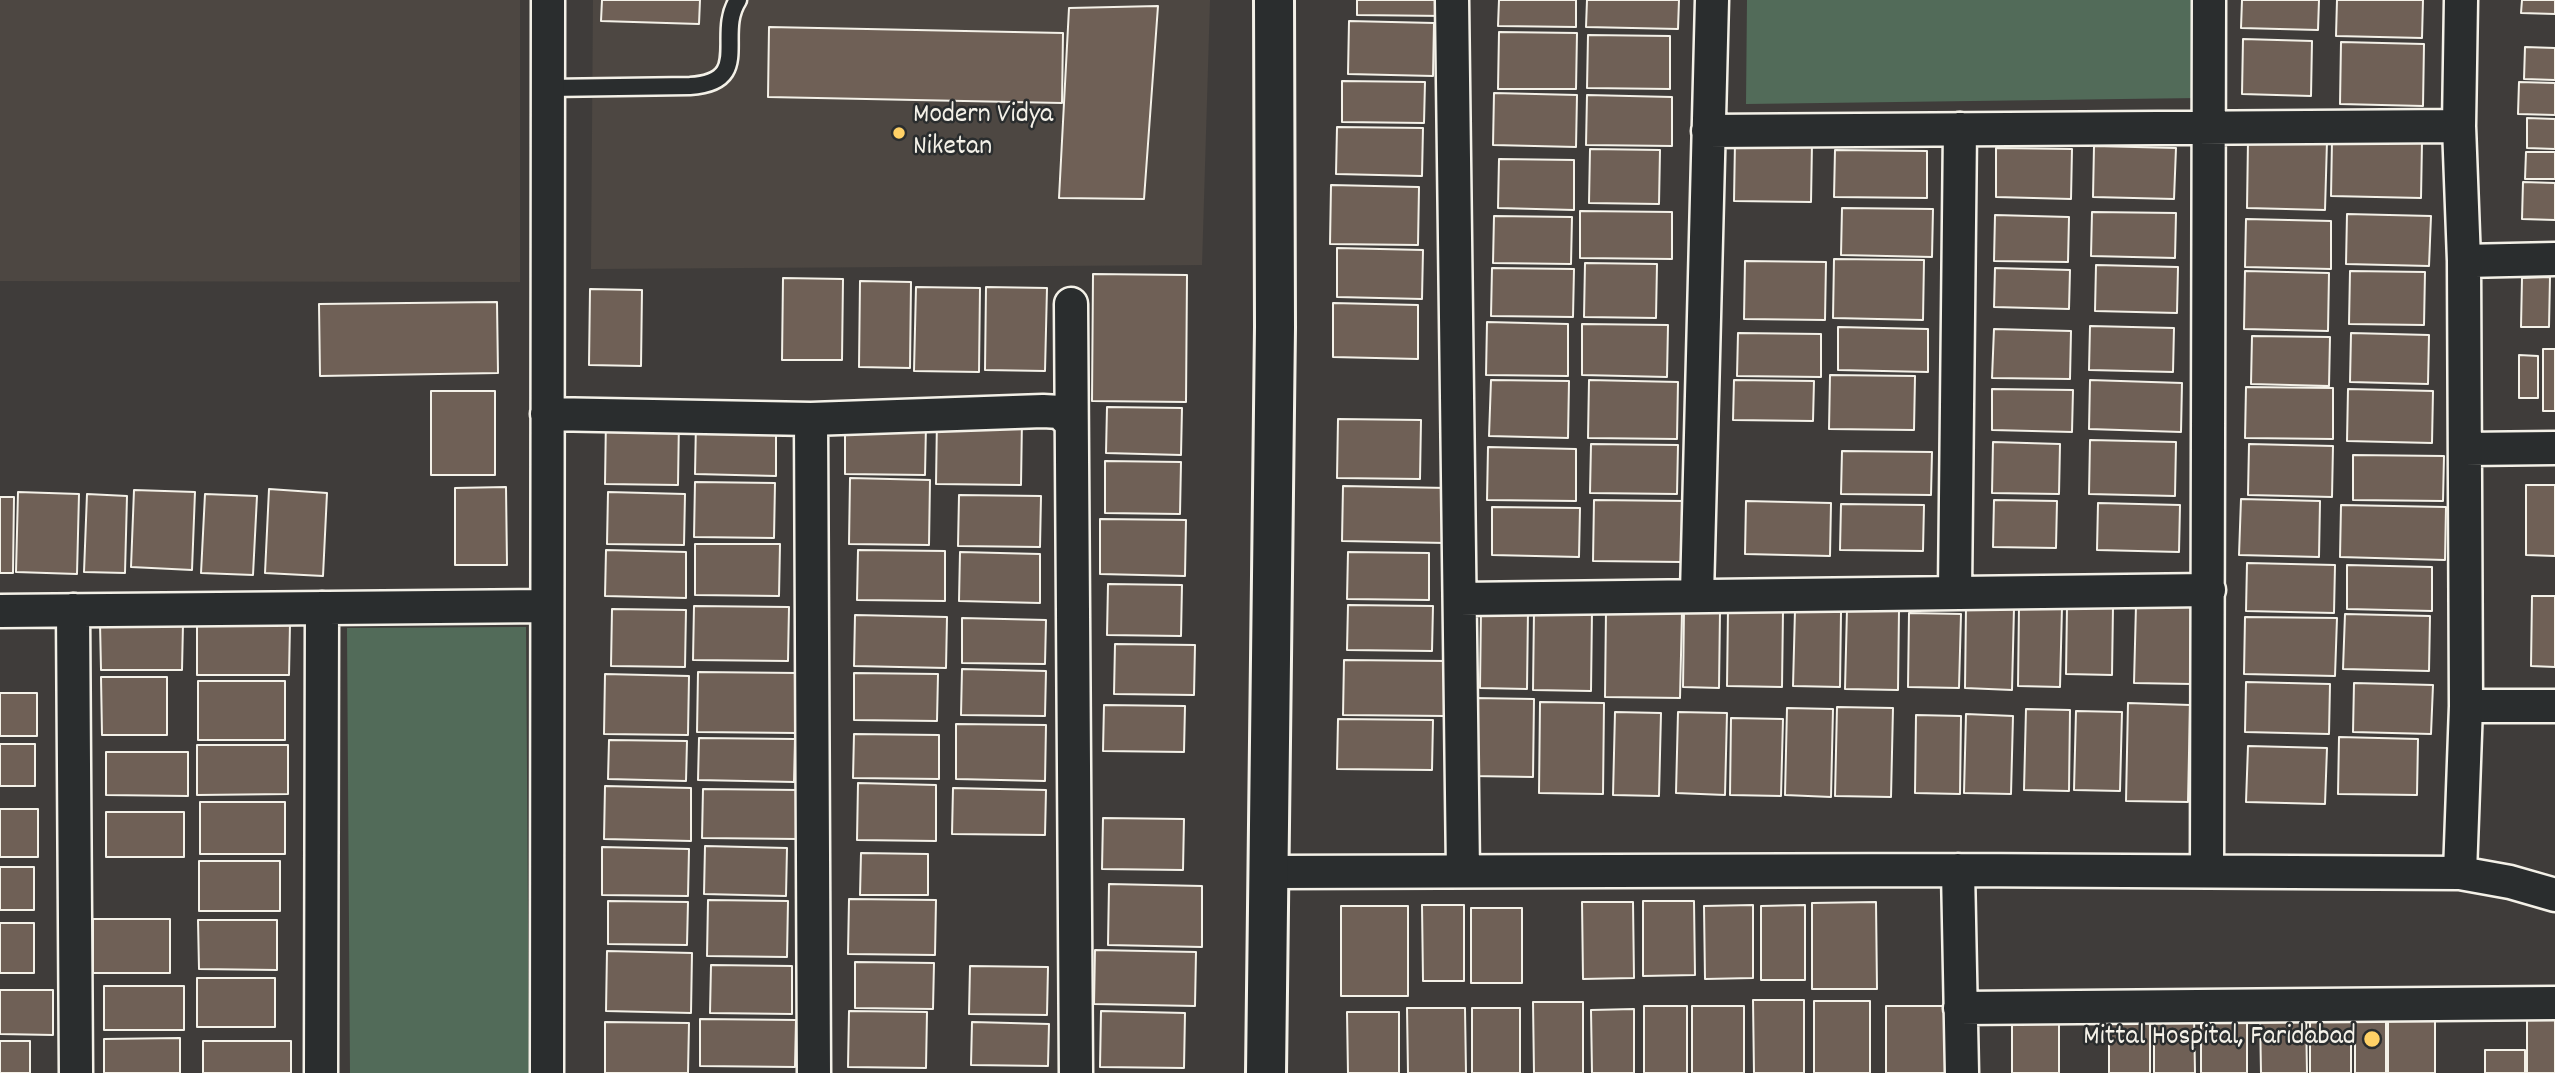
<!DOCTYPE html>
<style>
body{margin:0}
canvas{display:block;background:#3f3c3a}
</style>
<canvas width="2555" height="1073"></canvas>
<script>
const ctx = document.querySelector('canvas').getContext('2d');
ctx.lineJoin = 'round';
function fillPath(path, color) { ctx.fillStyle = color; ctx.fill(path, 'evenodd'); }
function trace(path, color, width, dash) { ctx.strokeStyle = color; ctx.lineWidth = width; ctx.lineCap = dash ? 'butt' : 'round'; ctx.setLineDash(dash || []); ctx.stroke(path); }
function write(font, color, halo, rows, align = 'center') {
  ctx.font = font + ' Dekko,sans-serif'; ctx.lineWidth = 5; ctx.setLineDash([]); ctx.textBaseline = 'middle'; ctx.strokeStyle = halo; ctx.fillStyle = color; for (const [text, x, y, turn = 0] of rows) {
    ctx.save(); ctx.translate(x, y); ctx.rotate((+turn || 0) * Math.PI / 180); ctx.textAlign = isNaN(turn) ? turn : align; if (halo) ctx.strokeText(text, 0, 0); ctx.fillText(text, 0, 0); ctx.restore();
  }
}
fillPath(new Path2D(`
 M 0,0 L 520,0 L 520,282 L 0,281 Z
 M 593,0 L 1210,0 L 1202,265 L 591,269 Z`), '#4d4742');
fillPath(new Path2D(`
 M 1747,0 L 2199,0 L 2198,98 L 1746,104 Z
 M 526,627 L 529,1073 L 350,1073 L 347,628 Z`), '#526b59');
const building = new Path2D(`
 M 602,0 L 700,0 L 699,24 L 601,21 Z
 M 1357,0 L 1446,0 L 1445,16 L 1357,15 Z
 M 1499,0 L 1576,0 L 1576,27 L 1498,26 Z
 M 1587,0 L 1679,0 L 1678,29 L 1586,27 Z
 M 2242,0 L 2319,0 L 2318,30 L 2241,28 Z
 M 2337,0 L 2423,0 L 2422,38 L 2336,36 Z
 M 2522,0 L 2555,0 L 2555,14 L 2521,13 Z
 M 1158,6 L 1144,199 L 1059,198 L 1069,8 Z
 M 1349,21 L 1434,23 L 1433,76 L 1348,74 Z
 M 769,27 L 1063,33 L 1062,103 L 768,97 Z
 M 1499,32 L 1577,33 L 1576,89 L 1498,89 Z
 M 1588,35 L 1670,36 L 1670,89 L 1587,88 Z
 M 2243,39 L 2312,41 L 2311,96 L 2242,94 Z
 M 2341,42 L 2424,44 L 2423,106 L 2340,104 Z
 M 2525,47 L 2555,48 L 2555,80 L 2524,79 Z
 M 1342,81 L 1425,82 L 1424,123 L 1342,122 Z
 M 2519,82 L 2555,83 L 2555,115 L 2518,114 Z
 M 1494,93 L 1577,95 L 1576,147 L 1493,145 Z
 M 1587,95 L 1672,97 L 1672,146 L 1586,145 Z
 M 2527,118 L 2555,119 L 2555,149 L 2527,148 Z
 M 1337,127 L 1423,128 L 1422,176 L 1336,174 Z
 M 2248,140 L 2327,141 L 2325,210 L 2247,208 Z
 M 2332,140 L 2422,142 L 2421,198 L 2331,196 Z
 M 1735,142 L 1812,143 L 1811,202 L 1734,201 Z
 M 2094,146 L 2176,148 L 2174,199 L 2093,197 Z
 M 1996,148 L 2072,149 L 2071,199 L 1996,197 Z
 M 1590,149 L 1660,150 L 1659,204 L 1589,203 Z
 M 1835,150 L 1927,151 L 1927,198 L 1834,197 Z
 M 2526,152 L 2555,152 L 2555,179 L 2525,179 Z
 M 1499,159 L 1574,160 L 1574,210 L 1498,208 Z
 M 2523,182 L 2555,183 L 2555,220 L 2522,219 Z
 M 1331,185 L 1419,187 L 1418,245 L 1330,244 Z
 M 1842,208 L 1933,209 L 1932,257 L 1841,255 Z
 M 1580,211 L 1672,212 L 1672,259 L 1580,258 Z
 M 2092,212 L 2176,213 L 2175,258 L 2091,256 Z
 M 2347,214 L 2431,216 L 2429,266 L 2346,264 Z
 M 1995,215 L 2069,217 L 2068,262 L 1994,261 Z
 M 1494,216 L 1572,217 L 1571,264 L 1493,263 Z
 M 2246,219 L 2331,221 L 2331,269 L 2245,267 Z
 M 1337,248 L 1423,250 L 1422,299 L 1337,297 Z
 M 1834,259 L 1924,260 L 1923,320 L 1833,318 Z
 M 1745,261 L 1826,262 L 1825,320 L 1744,319 Z
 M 1585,263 L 1657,264 L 1656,318 L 1584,317 Z
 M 2096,265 L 2178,267 L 2177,313 L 2095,311 Z
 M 1492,268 L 1574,269 L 1573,317 L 1491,316 Z
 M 1995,268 L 2070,270 L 2069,309 L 1994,307 Z
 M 2245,271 L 2329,273 L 2328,331 L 2244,329 Z
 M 2350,271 L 2425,272 L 2424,325 L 2349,324 Z
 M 1093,274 L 1187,275 L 1186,402 L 1092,401 Z
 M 2550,277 L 2549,327 L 2521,327 L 2522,278 Z
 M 783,278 L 843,279 L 842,360 L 782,360 Z
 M 860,281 L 911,282 L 910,368 L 859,367 Z
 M 916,287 L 980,288 L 979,372 L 914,371 Z
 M 986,287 L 1047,288 L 1045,371 L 985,370 Z
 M 590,289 L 642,290 L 641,366 L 589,365 Z
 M 497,302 L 498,373 L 320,376 L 319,304 Z
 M 1333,303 L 1418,305 L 1418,359 L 1333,357 Z
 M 1487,322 L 1568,324 L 1568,376 L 1486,375 Z
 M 1582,324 L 1668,325 L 1667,377 L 1582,375 Z
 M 2090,326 L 2174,328 L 2173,372 L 2089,370 Z
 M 1838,327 L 1928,329 L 1928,372 L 1838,370 Z
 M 1994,329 L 2071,331 L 2070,379 L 1992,378 Z
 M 1738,333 L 1821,334 L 1821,377 L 1737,376 Z
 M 2351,333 L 2429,335 L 2428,384 L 2350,382 Z
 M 2252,336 L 2330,337 L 2329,386 L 2251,384 Z
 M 2543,349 L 2555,349 L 2555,411 L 2543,411 Z
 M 2519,355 L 2538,356 L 2538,398 L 2519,398 Z
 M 1830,375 L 1915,376 L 1914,430 L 1829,429 Z
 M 1491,380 L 1569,381 L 1568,438 L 1489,436 Z
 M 1589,380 L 1678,382 L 1677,439 L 1588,438 Z
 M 1734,380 L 1814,381 L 1813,421 L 1733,420 Z
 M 2090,380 L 2182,383 L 2181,432 L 2089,429 Z
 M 2246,387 L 2333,388 L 2333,439 L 2245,438 Z
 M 1992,389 L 2073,390 L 2072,432 L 1992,430 Z
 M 2348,389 L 2433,391 L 2432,443 L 2347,441 Z
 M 431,391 L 495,391 L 495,475 L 431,475 Z
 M 1107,407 L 1182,408 L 1181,455 L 1106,453 Z
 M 606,417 L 679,418 L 678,485 L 605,484 Z
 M 937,418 L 1022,419 L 1021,485 L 936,484 Z
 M 1338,419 L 1421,420 L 1420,479 L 1337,478 Z
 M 696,422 L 776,423 L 776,476 L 695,474 Z
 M 845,422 L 926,424 L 925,475 L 845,474 Z
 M 2090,440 L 2176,442 L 2175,496 L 2089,494 Z
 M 1993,442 L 2060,444 L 2059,494 L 1992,493 Z
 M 1591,444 L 1678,445 L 1677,494 L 1590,493 Z
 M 2249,444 L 2333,446 L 2332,497 L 2248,495 Z
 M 1488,447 L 1576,449 L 1576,501 L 1487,500 Z
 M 1842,451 L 1932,452 L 1931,495 L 1841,494 Z
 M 2353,455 L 2444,456 L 2443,501 L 2353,500 Z
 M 1105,461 L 1181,462 L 1180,514 L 1105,513 Z
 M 850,478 L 930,480 L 929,545 L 849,544 Z
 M 695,482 L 775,483 L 774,538 L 694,537 Z
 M 2526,485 L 2555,485 L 2555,556 L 2526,555 Z
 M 1343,486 L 1447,488 L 1446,543 L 1342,541 Z
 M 506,487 L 507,565 L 455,565 L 455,488 Z
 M 269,489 L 327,493 L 323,576 L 265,573 Z
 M 134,490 L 195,492 L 192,570 L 131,567 Z
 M 18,492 L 79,494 L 77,574 L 16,572 Z
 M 608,492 L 685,494 L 684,545 L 607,544 Z
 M 87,494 L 127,496 L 125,573 L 84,572 Z
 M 205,494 L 257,496 L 253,575 L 201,573 Z
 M 959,495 L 1041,496 L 1040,547 L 958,546 Z
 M 0,497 L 14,497 L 13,573 L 0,573 Z
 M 2241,499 L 2320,501 L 2319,557 L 2239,555 Z
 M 1594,500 L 1683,501 L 1681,562 L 1593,561 Z
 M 1994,500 L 2057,501 L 2056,548 L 1993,547 Z
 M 1746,501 L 1831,503 L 1830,556 L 1745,554 Z
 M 2098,503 L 2180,505 L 2179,552 L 2097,550 Z
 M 1841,504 L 1924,505 L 1923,551 L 1840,550 Z
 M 2341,505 L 2446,507 L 2445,560 L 2340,557 Z
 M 1492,507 L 1580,508 L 1579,557 L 1492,555 Z
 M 1100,519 L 1186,520 L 1185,576 L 1100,574 Z
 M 695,544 L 780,544 L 779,596 L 695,595 Z
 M 606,550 L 686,552 L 686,598 L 605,596 Z
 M 858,550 L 945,551 L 945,601 L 857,600 Z
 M 960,552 L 1040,554 L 1040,603 L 959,601 Z
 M 1348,552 L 1429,553 L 1429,600 L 1347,599 Z
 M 2247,563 L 2335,565 L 2334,613 L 2246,611 Z
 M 2347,565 L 2432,567 L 2432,611 L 2347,609 Z
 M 1108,584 L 1182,585 L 1181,636 L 1107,635 Z
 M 2532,596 L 2555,596 L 2555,667 L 2531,666 Z
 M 1348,605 L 1433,606 L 1432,651 L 1347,650 Z
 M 2136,605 L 2194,606 L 2192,684 L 2134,683 Z
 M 694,606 L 789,607 L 788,661 L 693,660 Z
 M 2019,606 L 2062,607 L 2060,687 L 2018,686 Z
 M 2067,606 L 2113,606 L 2112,675 L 2066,674 Z
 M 1966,607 L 2014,608 L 2012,690 L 1965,688 Z
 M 612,609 L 686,610 L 685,667 L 611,666 Z
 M 1481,609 L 1528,609 L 1527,689 L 1480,688 Z
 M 1728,609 L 1783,610 L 1782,687 L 1727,686 Z
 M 1847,609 L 1899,610 L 1898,690 L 1845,689 Z
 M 1606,610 L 1682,612 L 1680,698 L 1605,697 Z
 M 1795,610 L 1841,612 L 1840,687 L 1793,686 Z
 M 1534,611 L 1592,611 L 1591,691 L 1533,690 Z
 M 1684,611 L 1720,611 L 1719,688 L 1683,687 Z
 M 1909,613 L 1961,614 L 1959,688 L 1908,687 Z
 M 2345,614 L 2430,616 L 2429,671 L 2343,669 Z
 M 855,615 L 947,617 L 946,668 L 854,666 Z
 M 2245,617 L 2337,618 L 2335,676 L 2244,674 Z
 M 962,618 L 1046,620 L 1045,664 L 962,663 Z
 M 100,623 L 183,624 L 182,670 L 101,670 Z
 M 197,623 L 290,623 L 289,675 L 197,675 Z
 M 1115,644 L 1195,645 L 1194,695 L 1114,694 Z
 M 1344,660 L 1446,661 L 1445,716 L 1343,715 Z
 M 962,669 L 1046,671 L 1045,716 L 961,715 Z
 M 698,672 L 797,673 L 796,733 L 697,732 Z
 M 854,673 L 938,674 L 937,721 L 854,720 Z
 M 605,674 L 689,676 L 688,735 L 604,734 Z
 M 101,677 L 167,677 L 167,735 L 102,735 Z
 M 198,681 L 285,681 L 285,740 L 198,740 Z
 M 2246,682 L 2330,684 L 2329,734 L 2245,732 Z
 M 2354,683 L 2433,685 L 2431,734 L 2353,732 Z
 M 0,693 L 37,693 L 37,736 L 0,736 Z
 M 1474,698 L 1534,699 L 1533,777 L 1473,776 Z
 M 1540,702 L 1604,703 L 1603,794 L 1539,793 Z
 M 2128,703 L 2190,705 L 2188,802 L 2126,801 Z
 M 1104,705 L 1185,706 L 1184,752 L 1103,751 Z
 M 1837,707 L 1893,708 L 1891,797 L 1835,796 Z
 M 1787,708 L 1833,709 L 1831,797 L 1785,795 Z
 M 2026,709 L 2070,710 L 2069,791 L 2024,790 Z
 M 2076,711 L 2122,712 L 2120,791 L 2074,790 Z
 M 1615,712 L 1661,713 L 1659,796 L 1613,795 Z
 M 1678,712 L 1727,713 L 1725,795 L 1676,793 Z
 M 1966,714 L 2013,716 L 2011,794 L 1964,793 Z
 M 1916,715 L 1961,716 L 1960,794 L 1915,793 Z
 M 1731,718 L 1783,719 L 1781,796 L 1730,795 Z
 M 1338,719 L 1433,720 L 1432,770 L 1337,769 Z
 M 956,724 L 1046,725 L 1045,781 L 956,779 Z
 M 854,734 L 939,735 L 939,779 L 853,778 Z
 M 2339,737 L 2418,739 L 2417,795 L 2338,794 Z
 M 699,738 L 795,739 L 794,782 L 698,780 Z
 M 609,740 L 687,741 L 686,781 L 608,779 Z
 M 0,744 L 35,744 L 35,786 L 0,786 Z
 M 197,745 L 288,745 L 288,794 L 197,795 Z
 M 2248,746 L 2327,748 L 2325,804 L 2246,802 Z
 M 106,752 L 188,752 L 188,796 L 106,795 Z
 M 858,783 L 936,785 L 936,841 L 857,840 Z
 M 605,786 L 691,788 L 691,841 L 604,839 Z
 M 953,788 L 1046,790 L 1045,835 L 952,834 Z
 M 703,789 L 798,790 L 797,839 L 702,838 Z
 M 200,802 L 285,802 L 285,854 L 200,854 Z
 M 0,809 L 38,809 L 38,857 L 0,857 Z
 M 106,812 L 184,812 L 184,857 L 106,857 Z
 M 1103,818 L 1184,819 L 1183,870 L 1102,869 Z
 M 705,846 L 787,848 L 786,896 L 704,894 Z
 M 602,847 L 689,849 L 688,896 L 602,895 Z
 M 861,853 L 928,854 L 928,895 L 860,895 Z
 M 199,861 L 280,861 L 280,911 L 199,911 Z
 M 0,867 L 34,867 L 34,910 L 0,910 Z
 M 1109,884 L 1202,886 L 1202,947 L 1108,945 Z
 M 849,899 L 936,900 L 935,955 L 848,954 Z
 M 708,900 L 788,901 L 787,957 L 707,956 Z
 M 608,901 L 688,902 L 687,945 L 608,944 Z
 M 1643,901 L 1694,901 L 1695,975 L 1643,976 Z
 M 1582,902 L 1633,902 L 1634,978 L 1583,979 Z
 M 1876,902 L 1877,989 L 1812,989 L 1812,903 Z
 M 1422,905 L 1464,905 L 1464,981 L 1423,981 Z
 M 1753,905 L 1753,978 L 1705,979 L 1704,906 Z
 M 1805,905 L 1805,980 L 1761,980 L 1761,906 Z
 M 1341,906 L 1408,906 L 1408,996 L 1341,996 Z
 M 1471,908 L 1522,908 L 1522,983 L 1471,983 Z
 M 93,919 L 170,919 L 170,973 L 93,973 Z
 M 198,920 L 277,920 L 277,970 L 199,969 Z
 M 0,923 L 34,923 L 34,973 L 0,973 Z
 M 1095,950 L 1196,952 L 1195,1006 L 1094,1004 Z
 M 607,951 L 692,953 L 691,1013 L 606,1011 Z
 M 855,962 L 934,963 L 933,1009 L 855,1008 Z
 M 711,965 L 792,966 L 792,1014 L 710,1013 Z
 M 970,966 L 1048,967 L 1047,1015 L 969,1014 Z
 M 197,978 L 275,978 L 275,1027 L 197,1027 Z
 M 104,986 L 184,986 L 184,1030 L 104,1030 Z
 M 0,990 L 53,990 L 53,1035 L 0,1034 Z
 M 1753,1000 L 1804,1000 L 1804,1073 L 1754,1073 Z
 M 1814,1001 L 1870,1001 L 1870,1073 L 1814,1073 Z
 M 1533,1002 L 1583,1002 L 1583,1073 L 1534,1073 Z
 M 1644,1006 L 1687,1006 L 1687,1073 L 1644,1073 Z
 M 1692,1006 L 1744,1006 L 1744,1073 L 1692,1073 Z
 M 1886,1006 L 1946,1006 L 1946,1073 L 1886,1073 Z
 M 2388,1007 L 2435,1007 L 2435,1073 L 2388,1073 Z
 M 1407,1008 L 1465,1008 L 1466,1073 L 1408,1073 Z
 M 1472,1008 L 1520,1008 L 1520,1073 L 1472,1073 Z
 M 1634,1009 L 1634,1073 L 1592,1073 L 1591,1010 Z
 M 2012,1009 L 2059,1009 L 2059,1073 L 2012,1073 Z
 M 2310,1010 L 2351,1010 L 2351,1073 L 2310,1073 Z
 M 849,1011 L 927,1012 L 926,1068 L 848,1067 Z
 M 1101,1011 L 1185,1013 L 1184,1068 L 1100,1067 Z
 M 2386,1011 L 2386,1073 L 2355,1073 L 2355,1012 Z
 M 1347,1012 L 1399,1012 L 1399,1073 L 1348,1073 Z
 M 2201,1012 L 2247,1012 L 2247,1073 L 2201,1073 Z
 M 2260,1013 L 2306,1014 L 2307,1073 L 2261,1073 Z
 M 2527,1013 L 2555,1013 L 2555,1073 L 2527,1073 Z
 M 2109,1014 L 2150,1014 L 2150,1073 L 2109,1073 Z
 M 2154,1014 L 2194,1014 L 2195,1073 L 2154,1073 Z
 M 700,1019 L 796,1020 L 795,1067 L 700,1066 Z
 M 605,1022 L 689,1023 L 688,1073 L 605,1073 Z
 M 972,1022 L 1049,1024 L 1048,1066 L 971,1065 Z
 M 180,1038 L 180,1073 L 104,1073 L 104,1039 Z
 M 0,1041 L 30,1041 L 30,1073 L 0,1073 Z
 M 203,1041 L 291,1041 L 291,1073 L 203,1073 Z
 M 2485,1050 L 2525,1050 L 2525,1073 L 2485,1073 Z`);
fillPath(building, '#6f6056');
trace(building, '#f4f1e8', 2);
const service = new Path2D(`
 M 548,88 L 690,86 C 754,82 715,35 738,0`);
const minor = new Path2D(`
 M 1452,0 L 1463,871
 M 1708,131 L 2459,126
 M 2464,261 L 2555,259
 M 1071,304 L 1076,1073
 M 547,414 L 811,419 L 1043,411 L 1060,412 L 1071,423
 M 811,419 L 814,1073
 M 2465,449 L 2555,448
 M 1955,591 L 1960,129
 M 1697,594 L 1712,0
 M 1460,599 L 2209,590
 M 73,610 L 76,1073
 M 0,611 L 547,606
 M 2466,706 L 2555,706
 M 1958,870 L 1962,1073
 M 2207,871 L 2209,0
 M 1270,872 L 1958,870 L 2460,873 L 2510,882 L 2555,895
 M 2460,873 L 2466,706 L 2464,261 L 2459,126 L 2461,0
 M 1960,1008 L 2555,1003
 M 321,1073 L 322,608
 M 547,1073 L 548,0`);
const tertiary = new Path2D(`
 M 1266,1073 L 1275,327 L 1274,0`);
trace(service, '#f4f1e8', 21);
trace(minor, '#f4f1e8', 37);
trace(tertiary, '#f4f1e8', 44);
trace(service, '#2a2d2e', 16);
trace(minor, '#2a2d2e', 32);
trace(tertiary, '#2a2d2e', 38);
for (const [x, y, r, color] of [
 [899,133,7,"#ffd166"],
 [2372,1039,9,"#ffd166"]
]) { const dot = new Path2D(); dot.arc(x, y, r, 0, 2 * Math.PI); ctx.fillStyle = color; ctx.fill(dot); trace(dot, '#2a2d2e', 2.5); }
write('28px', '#f4f1e8', '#2a2d2e', [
 ["Modern Vidya",913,117],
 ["Niketan",913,149],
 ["Mittal Hospital, Faridabad",2356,1039,"right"]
], 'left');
</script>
